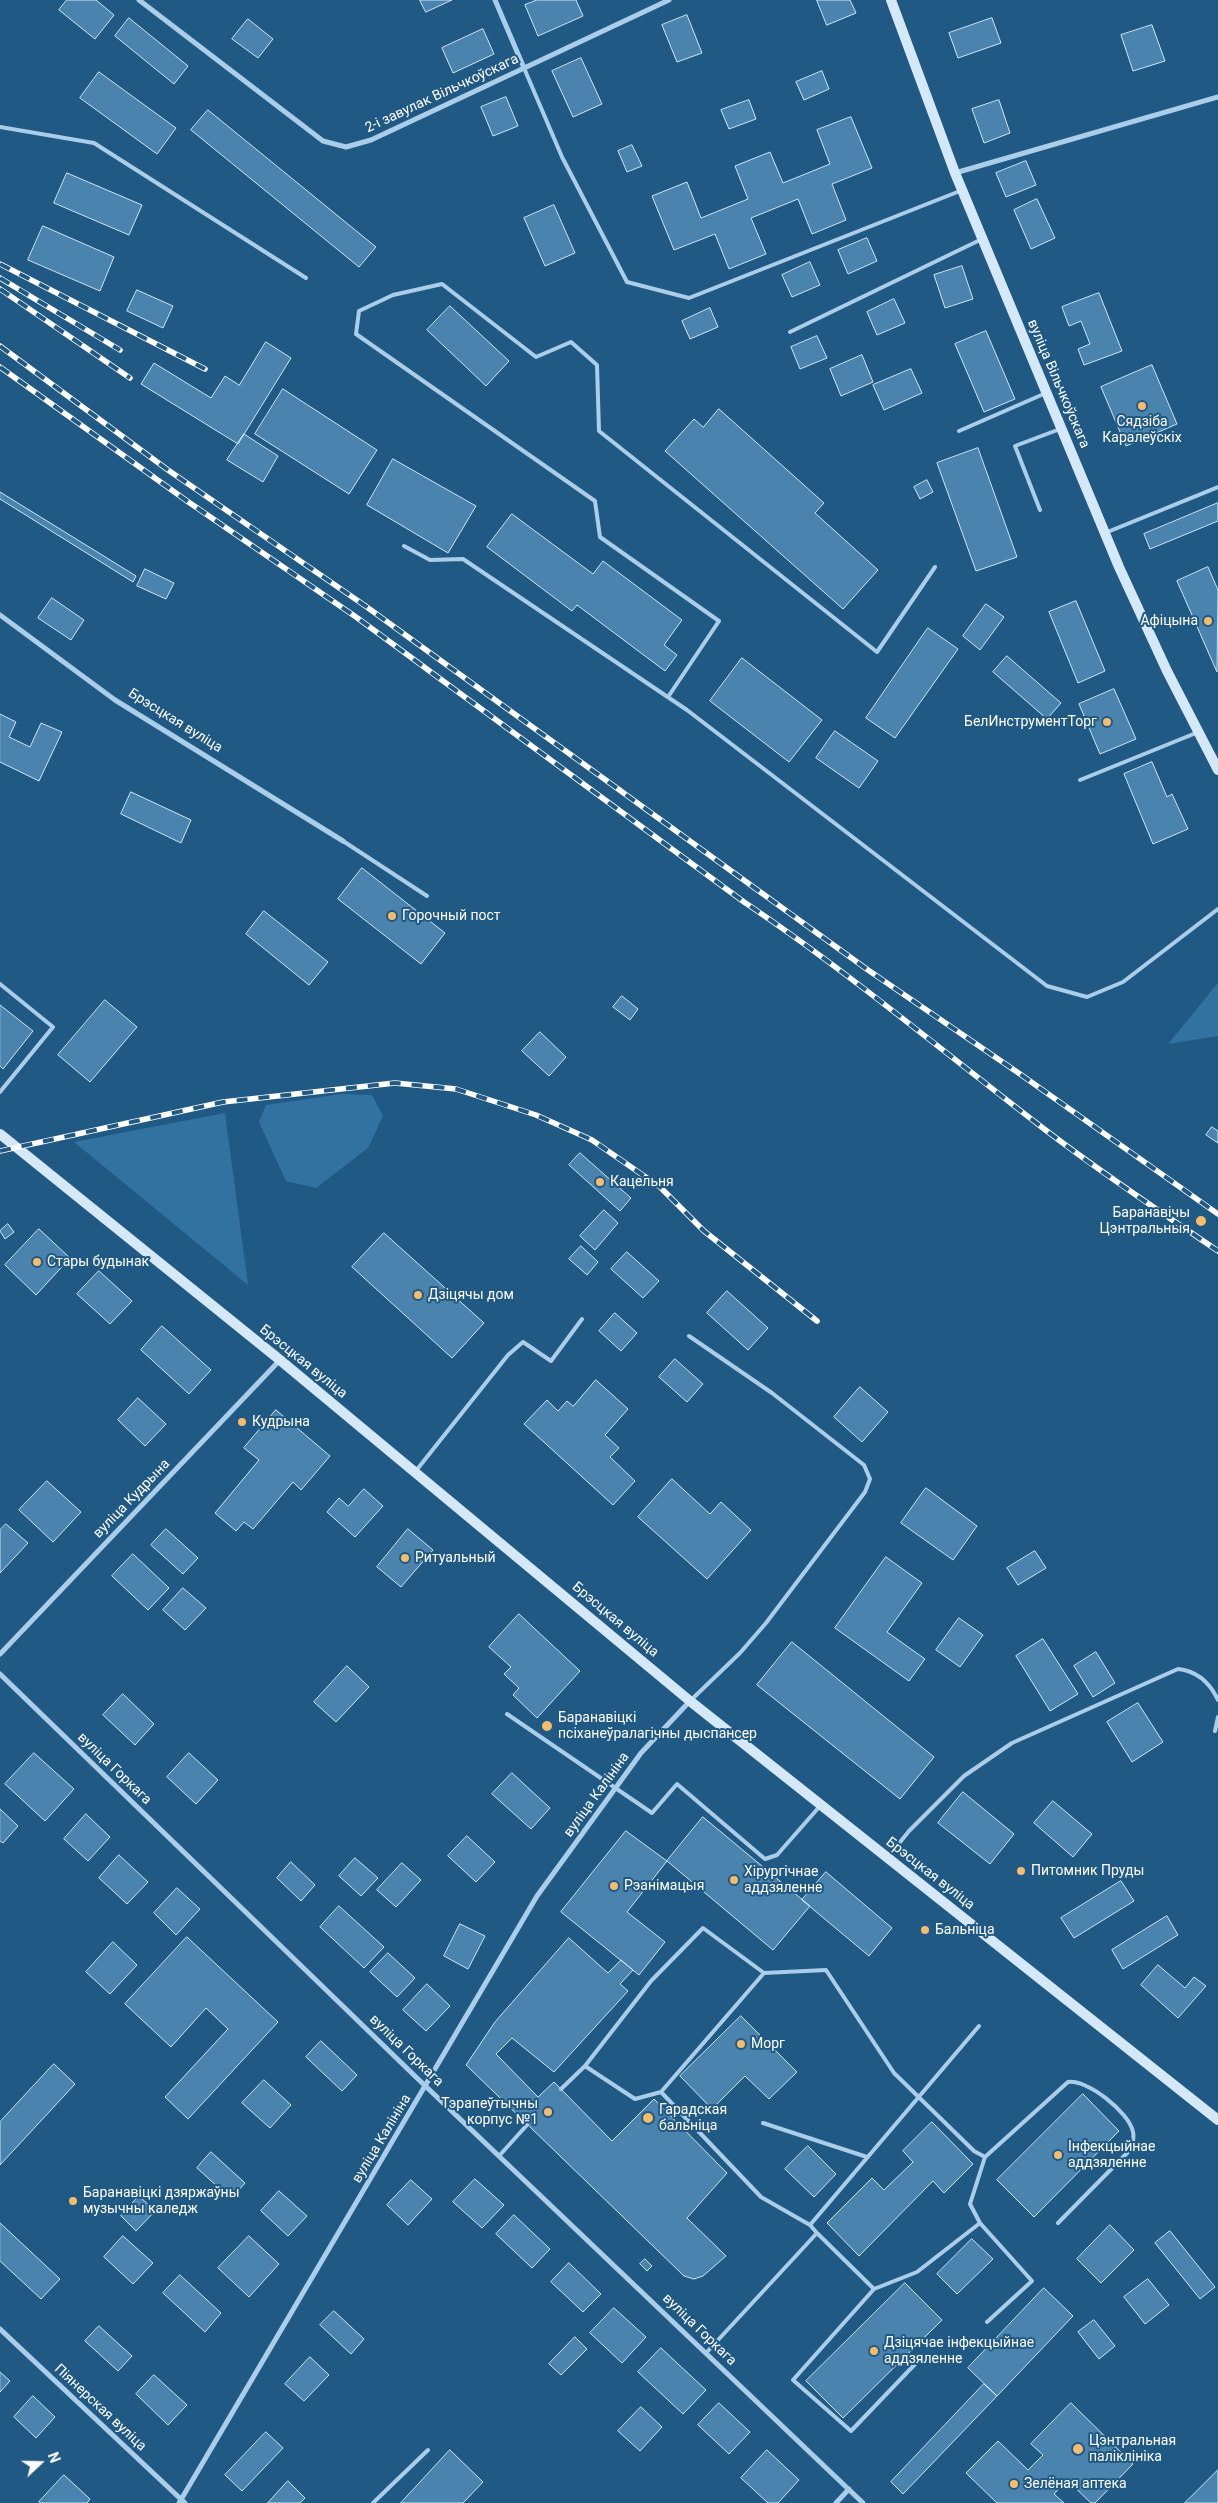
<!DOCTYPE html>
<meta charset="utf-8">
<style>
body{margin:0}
#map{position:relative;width:1218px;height:2503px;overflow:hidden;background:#215985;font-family:Roboto,sans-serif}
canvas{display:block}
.north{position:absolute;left:15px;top:2438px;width:50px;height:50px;-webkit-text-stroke:4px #215985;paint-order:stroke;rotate:69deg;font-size:14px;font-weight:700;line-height:20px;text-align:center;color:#fff}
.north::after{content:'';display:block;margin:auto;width:18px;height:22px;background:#fff;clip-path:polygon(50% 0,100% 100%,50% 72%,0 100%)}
</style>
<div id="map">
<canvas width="1218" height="2503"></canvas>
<div class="north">N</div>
</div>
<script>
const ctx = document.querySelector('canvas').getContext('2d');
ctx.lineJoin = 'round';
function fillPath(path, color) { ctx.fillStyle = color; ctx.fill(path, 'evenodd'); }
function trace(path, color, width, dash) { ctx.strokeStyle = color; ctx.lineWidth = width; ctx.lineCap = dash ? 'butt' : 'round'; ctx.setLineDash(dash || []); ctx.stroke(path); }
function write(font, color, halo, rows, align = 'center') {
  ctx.font = font + ' Roboto,sans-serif'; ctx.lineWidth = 4; ctx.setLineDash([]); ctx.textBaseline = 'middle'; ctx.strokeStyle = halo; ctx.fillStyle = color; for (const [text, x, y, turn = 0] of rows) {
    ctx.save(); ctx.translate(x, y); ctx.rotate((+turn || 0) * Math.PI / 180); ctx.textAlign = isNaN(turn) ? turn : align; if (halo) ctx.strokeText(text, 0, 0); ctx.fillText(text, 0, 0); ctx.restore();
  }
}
fillPath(new Path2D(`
 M 1218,983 L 1218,1036 L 1168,1044 Z
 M 341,1094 L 372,1095 L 383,1116 L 368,1148 L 316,1188 L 286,1181 L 259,1122 L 266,1105 Z
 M 225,1113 L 248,1285 L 74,1142 Z`), '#3272a1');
const building = new Path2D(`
 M 67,0 L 96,0 L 114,15 L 95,39 L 59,10 Z
 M 420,0 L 452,0 L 426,12 Z
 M 537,0 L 576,0 L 583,16 L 538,36 L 525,5 Z
 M 817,0 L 850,0 L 856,13 L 827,25 Z
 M 687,15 L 702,53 L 677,62 L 662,25 Z
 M 129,18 L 188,66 L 174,84 L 115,36 Z
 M 992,18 L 1001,43 L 958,58 L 949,33 Z
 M 248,19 L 273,39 L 258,58 L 232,39 Z
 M 1152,25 L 1165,61 L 1133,71 L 1121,35 Z
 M 483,29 L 494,54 L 453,73 L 442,48 Z
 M 581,58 L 602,104 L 573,117 L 552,71 Z
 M 822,71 L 829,89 L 804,100 L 796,82 Z
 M 99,72 L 176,128 L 157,154 L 80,98 Z
 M 506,97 L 518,126 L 493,136 L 481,107 Z
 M 749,100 L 756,119 L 729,129 L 721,110 Z
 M 999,100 L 1010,133 L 984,143 L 972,109 Z
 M 208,110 L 376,247 L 359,267 L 191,130 Z
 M 851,117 L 872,168 L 832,184 L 846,220 L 812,234 L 798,199 L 751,218 L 766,254 L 729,269 L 715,234 L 674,250 L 652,196 L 687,182 L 701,218 L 748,199 L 735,166 L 770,152 L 783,183 L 830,164 L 817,130 Z
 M 632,145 L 642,166 L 627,172 L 618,151 Z
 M 1026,161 L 1036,185 L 1006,197 L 996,173 Z
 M 67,173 L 142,205 L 129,235 L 54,203 Z
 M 1037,199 L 1055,238 L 1031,249 L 1014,210 Z
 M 554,205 L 575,253 L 545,266 L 524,218 Z
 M 43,226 L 114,257 L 100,291 L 28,260 Z
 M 867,238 L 877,261 L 848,274 L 838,250 Z
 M 810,262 L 820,285 L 792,297 L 782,275 Z
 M 962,266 L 973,299 L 945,308 L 934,275 Z
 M 137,290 L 173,306 L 163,328 L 127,311 Z
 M 1099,293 L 1122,351 L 1084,365 L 1078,349 L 1090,344 L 1081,321 L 1069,326 L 1062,307 Z
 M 894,299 L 905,323 L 877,335 L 867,312 Z
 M 450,306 L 509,361 L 486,386 L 427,330 Z
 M 710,308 L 718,327 L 690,339 L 682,321 Z
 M 986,331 L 1015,399 L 984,412 L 955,344 Z
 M 817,336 L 827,358 L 800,369 L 791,347 Z
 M 266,342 L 291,358 L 238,444 L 141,384 L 154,363 L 211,398 L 225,376 L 239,385 Z
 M 862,355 L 873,382 L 841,396 L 830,369 Z
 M 1152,365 L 1177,424 L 1126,446 L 1101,387 Z
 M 911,369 L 922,393 L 884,410 L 873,385 Z
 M 283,389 L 377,450 L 349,494 L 255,434 Z
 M 719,409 L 824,503 L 815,513 L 878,570 L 843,609 L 665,451 L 694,419 L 703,427 Z
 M 244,434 L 278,456 L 263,482 L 227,460 Z
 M 978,448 L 1017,557 L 976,571 L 937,463 Z
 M 393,459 L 476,506 L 448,553 L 367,505 Z
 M 927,480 L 933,492 L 920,499 L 914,487 Z
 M 0,492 L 136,576 L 133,582 L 0,499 Z
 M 1218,503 L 1218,521 L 1150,549 L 1144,534 Z
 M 512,514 L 593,574 L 603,561 L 682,620 L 664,645 L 677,655 L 665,671 L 577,605 L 572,611 L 487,547 Z
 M 1208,567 L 1218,590 L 1217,672 L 1177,581 Z
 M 145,569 L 174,583 L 166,599 L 137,586 Z
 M 52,598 L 84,620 L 71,640 L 38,618 Z
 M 1076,601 L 1105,671 L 1078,683 L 1049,612 Z
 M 986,604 L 1004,617 L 980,650 L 963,636 Z
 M 928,628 L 958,649 L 895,738 L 866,718 Z
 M 1007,656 L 1061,703 L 1047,719 L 993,672 Z
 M 742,658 L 822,720 L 789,762 L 710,701 Z
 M 1114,689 L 1136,739 L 1100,754 L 1079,704 Z
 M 0,714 L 16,722 L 9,737 L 30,747 L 41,723 L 62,732 L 39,781 L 0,762 Z
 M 835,731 L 878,761 L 859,788 L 816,758 Z
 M 1152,762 L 1167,797 L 1172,794 L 1188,829 L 1153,844 L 1124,774 Z
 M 131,792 L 191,820 L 181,843 L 121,814 Z
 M 362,868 L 445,933 L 421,964 L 338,899 Z
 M 264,911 L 328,962 L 309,985 L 246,934 Z
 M 622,996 L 638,1009 L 630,1020 L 613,1007 Z
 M 105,1000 L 137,1027 L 90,1082 L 58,1055 Z
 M 0,1005 L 33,1031 L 3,1069 L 0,1066 Z
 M 540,1032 L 566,1057 L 549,1076 L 522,1051 Z
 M 1212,1127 L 1218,1131 L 1218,1143 L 1206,1135 Z
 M 580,1153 L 631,1198 L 620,1211 L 569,1165 Z
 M 604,1210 L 618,1223 L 595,1250 L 580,1236 Z
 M 8,1224 L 14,1232 L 5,1239 L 0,1231 Z
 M 39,1229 L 70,1258 L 36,1295 L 5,1265 Z
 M 384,1233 L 484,1323 L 452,1358 L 352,1267 Z
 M 581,1246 L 598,1262 L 587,1275 L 569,1259 Z
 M 627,1252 L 659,1281 L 643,1298 L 611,1269 Z
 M 99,1271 L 132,1301 L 110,1324 L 77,1294 Z
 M 727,1291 L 768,1328 L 748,1350 L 707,1313 Z
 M 615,1313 L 637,1333 L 621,1351 L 599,1331 Z
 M 162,1326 L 211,1370 L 189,1394 L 141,1350 Z
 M 675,1359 L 703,1384 L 687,1402 L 659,1377 Z
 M 596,1380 L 628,1409 L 605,1435 L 619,1448 L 610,1457 L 635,1481 L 613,1505 L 524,1424 L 547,1400 L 558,1411 L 567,1401 L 573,1406 Z
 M 860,1387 L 888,1412 L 862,1442 L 834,1417 Z
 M 138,1398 L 166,1424 L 145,1446 L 118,1420 Z
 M 276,1410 L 330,1456 L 301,1490 L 293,1482 L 253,1529 L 244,1522 L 236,1531 L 215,1513 L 259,1460 L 244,1448 Z
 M 672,1479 L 710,1514 L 721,1502 L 751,1530 L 707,1579 L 638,1517 Z
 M 47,1481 L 81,1512 L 53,1542 L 19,1510 Z
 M 926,1488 L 977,1526 L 953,1560 L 901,1523 Z
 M 364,1489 L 383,1506 L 355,1537 L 327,1512 L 339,1498 L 348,1506 Z
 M 6,1524 L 28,1543 L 0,1573 L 0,1530 Z
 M 166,1529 L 198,1558 L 183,1574 L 151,1545 Z
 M 408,1529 L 433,1550 L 401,1587 L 377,1567 Z
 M 1035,1551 L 1046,1568 L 1018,1585 L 1007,1568 Z
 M 133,1554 L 169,1588 L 148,1610 L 112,1576 Z
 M 886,1557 L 922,1583 L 887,1632 L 925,1659 L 909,1681 L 835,1628 Z
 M 183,1588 L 206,1608 L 185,1630 L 163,1610 Z
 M 519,1614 L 580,1671 L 537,1718 L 513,1695 L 519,1688 L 504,1674 L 511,1667 L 489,1647 Z
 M 959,1618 L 983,1635 L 960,1667 L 936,1650 Z
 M 1043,1639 L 1078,1694 L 1050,1711 L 1016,1656 Z
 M 792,1642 L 934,1757 L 900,1799 L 757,1685 Z
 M 1096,1652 L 1115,1683 L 1093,1697 L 1074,1666 Z
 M 347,1666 L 369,1687 L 336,1722 L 314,1702 Z
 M 123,1694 L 154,1724 L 135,1745 L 103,1715 Z
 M 1138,1703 L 1163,1742 L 1132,1762 L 1107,1722 Z
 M 34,1753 L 74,1789 L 45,1821 L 5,1784 Z
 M 189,1753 L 218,1780 L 196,1804 L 167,1777 Z
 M 512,1773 L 550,1808 L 531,1829 L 492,1794 Z
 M 963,1792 L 1014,1834 L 990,1864 L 938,1823 Z
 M 1053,1801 L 1092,1834 L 1073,1857 L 1034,1823 Z
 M 0,1809 L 18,1826 L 3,1843 L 0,1841 Z
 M 86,1814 L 110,1837 L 88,1861 L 64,1839 Z
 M 703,1817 L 810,1906 L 773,1950 L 667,1861 Z
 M 626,1831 L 667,1861 L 627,1912 L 665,1942 L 639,1975 L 561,1912 Z
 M 467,1836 L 495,1862 L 476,1882 L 448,1856 Z
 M 119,1855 L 148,1882 L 127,1904 L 99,1878 Z
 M 355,1858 L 378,1878 L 361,1896 L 339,1876 Z
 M 291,1862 L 315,1885 L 301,1901 L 277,1878 Z
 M 402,1863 L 421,1880 L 396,1907 L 377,1890 Z
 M 826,1872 L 892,1928 L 869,1956 L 802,1900 Z
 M 1121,1881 L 1134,1901 L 1074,1938 L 1061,1918 Z
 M 177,1888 L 200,1909 L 176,1935 L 154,1913 Z
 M 339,1906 L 384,1947 L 364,1968 L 320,1927 Z
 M 1167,1916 L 1178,1935 L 1123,1969 L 1112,1950 Z
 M 460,1924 L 485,1936 L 468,1969 L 444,1956 Z
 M 187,1937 L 278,2022 L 188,2119 L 165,2097 L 228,2029 L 206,2008 L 171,2047 L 125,2004 Z
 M 569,1938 L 608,1973 L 621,1960 L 633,1970 L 620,1984 L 628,1991 L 554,2072 L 512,2038 L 496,2054 L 538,2097 L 554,2082 L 612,2141 L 654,2099 L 727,2173 L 687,2218 L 726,2256 L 703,2276 L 694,2279 L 684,2276 L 466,2065 L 495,2022 Z
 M 113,1942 L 137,1965 L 110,1994 L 86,1972 Z
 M 388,1953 L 415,1978 L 397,1997 L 370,1972 Z
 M 1158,1965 L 1185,1988 L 1194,1977 L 1206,1986 L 1178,2018 L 1141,1985 Z
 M 427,1984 L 450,2006 L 426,2031 L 403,2010 Z
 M 741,2016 L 797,2072 L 769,2099 L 745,2076 L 712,2109 L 680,2076 Z
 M 321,2041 L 357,2075 L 342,2091 L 306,2057 Z
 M 54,2064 L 75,2084 L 0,2165 L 0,2122 Z
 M 264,2080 L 291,2105 L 270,2128 L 242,2103 Z
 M 1083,2094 L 1119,2131 L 1034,2217 L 997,2180 Z
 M 932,2122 L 973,2164 L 944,2193 L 933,2181 L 859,2256 L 827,2223 L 872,2178 L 884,2190 L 913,2162 L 903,2151 Z
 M 808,2146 L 836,2174 L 814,2197 L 785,2169 Z
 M 211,2152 L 245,2183 L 231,2199 L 197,2168 Z
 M 475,2179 L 504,2205 L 482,2228 L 453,2202 Z
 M 411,2180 L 432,2199 L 408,2225 L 387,2205 Z
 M 279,2191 L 307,2216 L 288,2236 L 261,2211 Z
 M 139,2196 L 155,2211 L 136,2231 L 121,2216 Z
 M 514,2215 L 550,2249 L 532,2268 L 496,2234 Z
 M 0,2223 L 60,2279 L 41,2299 L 0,2261 Z
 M 1110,2225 L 1134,2250 L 1101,2283 L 1077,2259 Z
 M 1170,2231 L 1215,2287 L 1200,2299 L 1155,2243 Z
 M 123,2236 L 153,2263 L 133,2284 L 104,2257 Z
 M 249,2236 L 279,2264 L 249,2297 L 218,2268 Z
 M 972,2239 L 993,2259 L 957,2294 L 937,2274 Z
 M 645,2259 L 652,2266 L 647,2271 L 640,2264 Z
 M 569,2263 L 601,2294 L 583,2312 L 551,2282 Z
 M 180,2275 L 221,2313 L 205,2332 L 163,2293 Z
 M 1148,2279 L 1169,2305 L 1145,2324 L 1124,2297 Z
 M 905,2283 L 942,2320 L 843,2418 L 806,2381 Z
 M 1044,2288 L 1073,2316 L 997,2396 L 968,2368 Z
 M 614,2308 L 646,2337 L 622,2363 L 590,2333 Z
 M 334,2311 L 364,2339 L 351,2354 L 320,2325 Z
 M 1094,2320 L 1115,2346 L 1099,2359 L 1078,2332 Z
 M 99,2326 L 132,2356 L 118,2371 L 85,2341 Z
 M 575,2337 L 587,2349 L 561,2375 L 549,2364 Z
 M 661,2348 L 706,2390 L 683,2414 L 638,2372 Z
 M 310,2357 L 329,2375 L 304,2401 L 285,2384 Z
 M 0,2372 L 10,2381 L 0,2392 Z
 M 154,2375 L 187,2405 L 168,2425 L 136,2394 Z
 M 984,2384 L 997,2396 L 903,2494 L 891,2482 Z
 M 33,2396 L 55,2417 L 36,2438 L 14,2417 Z
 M 719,2403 L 750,2432 L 729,2454 L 698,2425 Z
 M 1071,2403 L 1133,2464 L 1095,2503 L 1091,2503 L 1067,2480 L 1054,2494 L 1064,2503 L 997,2503 L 966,2473 L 998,2441 L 1028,2470 L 1043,2455 L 1031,2444 Z
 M 641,2407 L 662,2427 L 640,2451 L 618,2431 Z
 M 266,2432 L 283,2448 L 242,2491 L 225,2475 Z
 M 450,2450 L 483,2482 L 463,2503 L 401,2503 Z
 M 767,2450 L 799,2480 L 778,2503 L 768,2503 L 741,2478 Z
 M 1218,2470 L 1218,2503 L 1185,2503 Z
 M 64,2475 L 90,2499 L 87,2503 L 41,2503 L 39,2502 Z
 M 288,2481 L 305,2498 L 300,2503 L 268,2503 Z`);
fillPath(building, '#4a83ad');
trace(building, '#cee6f7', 1);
trace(new Path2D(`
 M 524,68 L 562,157 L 627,282 L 689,298 L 960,191
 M 0,127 L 94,143 L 306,278
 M 790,332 L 982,239
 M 959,431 L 1046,393
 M 1040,510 L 1015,446 L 1060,429
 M 1105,533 L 1218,487
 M 404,546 L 430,560 L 463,559 L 687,710 L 1047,986 L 1087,997 L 1123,982 L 1218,909
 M 668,697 L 719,621 L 600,537 L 595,501 L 356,334 L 359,311 L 393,295 L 442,284 L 536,357 L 571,342 L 597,365 L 599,431 L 877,652 L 935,567
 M 1080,780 L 1196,733
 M 343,841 L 427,896
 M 0,984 L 53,1027 L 0,1092
 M 689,1336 L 772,1393 L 864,1465 L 870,1479 L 865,1492 L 766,1623 L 740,1653 L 690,1701
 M 415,1472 L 508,1355 L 523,1342 L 551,1361 L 582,1319
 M 507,1714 L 652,1813 L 677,1784 L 765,1859 L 777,1855 L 820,1806
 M 1215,1731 L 1218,1717
 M 888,1857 L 909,1831 L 964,1776 L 1012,1743 L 1178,1669 C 1197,1671 1210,1683 1218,1700
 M 764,1973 L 661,2092 L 635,2099 L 585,2066 L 651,1981 L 703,1928 L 764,1973 L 826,1970 L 894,2073 L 974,2151 L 985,2157
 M 561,2089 L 585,2066
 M 661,2092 L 761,2197 L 810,2225
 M 763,2123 L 867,2157
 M 499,2156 L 527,2125
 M 980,2223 L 1032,2281 L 987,2322
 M 817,2233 L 810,2225 L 979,2026
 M 874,2289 L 793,2380 L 851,2431 L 918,2361
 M 706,2353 L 817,2233 L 874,2289 L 917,2272 L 980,2223 L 970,2204 L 985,2157 L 1068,2082 C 1087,2079 1129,2112 1133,2132 C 1134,2136 1133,2143 1132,2148 L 1058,2223
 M 373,2503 L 428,2450`), '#aacee9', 4);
trace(new Path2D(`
 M 139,0 L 323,141 L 346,147 L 371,140 L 669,0
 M 495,0 L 524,68
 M 955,173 L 1218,97
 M 0,615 L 115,700 L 343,841
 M 0,1654 L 280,1360
 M 0,1674 L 417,2078 L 863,2503
 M 0,2329 L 185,2503
 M 179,2503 L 537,1896 L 641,1753 L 690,1701
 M 836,2503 L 849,2489`), '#aacee9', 5);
trace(new Path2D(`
 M 891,0 L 955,173 L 1119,567 L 1167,671 L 1218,770
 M 0,1134 L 280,1360 L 690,1701 L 1218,2120`), '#d5e8f7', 10);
const rail = new Path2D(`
 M 0,264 L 205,369
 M 0,278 L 120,350
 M 0,289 L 130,378
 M 0,346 L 168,470 L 364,605 L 868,970 L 1020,1074 L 1218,1214
 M 0,367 L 187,501 L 356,617 L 744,902 C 847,971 941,1050 1039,1125 C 1097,1170 1158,1210 1218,1251
 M 0,1151 L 223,1102 L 395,1083 L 456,1089 L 536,1115 L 592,1140 L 660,1187 L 704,1231 L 817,1321`);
trace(rail, '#fff', 5.5);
trace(rail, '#215985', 4, [11]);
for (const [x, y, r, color] of [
 [1142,406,5,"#f5bc6c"],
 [1208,621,5,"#f5bc6c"],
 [1107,722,5,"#f5bc6c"],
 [392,916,5,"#f5bc6c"],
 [600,1182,5,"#f5bc6c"],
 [1201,1221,6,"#f5bc6c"],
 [37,1262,5,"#f5bc6c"],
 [418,1295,5,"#f5bc6c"],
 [242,1422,5,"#f5bc6c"],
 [405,1558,5,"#f5bc6c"],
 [547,1726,6,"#f5bc6c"],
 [1021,1871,5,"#f5bc6c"],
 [734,1880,5,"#f5bc6c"],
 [614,1886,5,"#f5bc6c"],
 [925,1930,5,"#f5bc6c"],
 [741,2044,5,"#f5bc6c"],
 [548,2112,5,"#f5bc6c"],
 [648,2118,6,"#f5bc6c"],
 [1058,2155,5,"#f5bc6c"],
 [73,2201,5,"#f5bc6c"],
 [874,2351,5,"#f5bc6c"],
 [1078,2449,6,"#f5bc6c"],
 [1014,2484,5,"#f5bc6c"]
]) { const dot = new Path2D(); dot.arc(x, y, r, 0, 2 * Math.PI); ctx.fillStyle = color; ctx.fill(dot); trace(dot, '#215985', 2); }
write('14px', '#fff', '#215985', [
 ["2-і завулак Вільчкоўскага",442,94,-25],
 ["вуліца Вільчкоўскага",1058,384,67],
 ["Брэсцкая вуліца",175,721,32],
 ["Брэсцкая вуліца",303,1362,39],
 ["вуліца Кудрына",132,1499,-46],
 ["Брэсцкая вуліца",615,1620,40],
 ["вуліца Горкага",114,1769,44],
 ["вуліца Калініна",597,1795,-54],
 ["Брэсцкая вуліца",930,1874,38],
 ["вуліца Горкага",406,2051,44],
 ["вуліца Калініна",382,2139,-59],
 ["вуліца Горкага",699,2330,44],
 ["Піянерская вуліца",100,2408,43]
]);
write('14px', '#fff', '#215985', [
 ["Сядзіба",1142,422,"center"],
 ["Каралеўскіх",1142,438,"center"],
 ["Афіцына",1198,621,"right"],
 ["БелИнструментТорг",1097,722,"right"],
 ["Горочный пост",402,916],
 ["Кацельня",610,1182],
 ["Баранавічы",1190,1213,"right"],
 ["Цэнтральныя",1190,1229,"right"],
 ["Стары будынак",47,1262],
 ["Дзіцячы дом",428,1295],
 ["Кудрына",252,1422],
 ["Ритуальный",415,1558],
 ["Баранавіцкі",558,1718],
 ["псіханеўралагічны дыспансер",558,1734],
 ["Питомник Пруды",1031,1871],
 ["Хірургічнае",744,1872],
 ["аддзяленне",744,1888],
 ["Рэанімацыя",624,1886],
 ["Бальніца",935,1930],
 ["Морг",751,2044],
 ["Тэрапеўтычны",538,2104,"right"],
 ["корпус №1",538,2120,"right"],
 ["Гарадская",659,2110],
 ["бальніца",659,2126],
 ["Інфекцыйнае",1068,2147],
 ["аддзяленне",1068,2163],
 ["Баранавіцкі дзяржаўны",83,2193],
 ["музычны каледж",83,2209],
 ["Дзіцячае інфекцыйнае",884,2343],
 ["аддзяленне",884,2359],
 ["Цэнтральная",1089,2441],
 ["паліклініка",1089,2457],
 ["Зелёная аптека",1024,2484]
], 'left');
</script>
